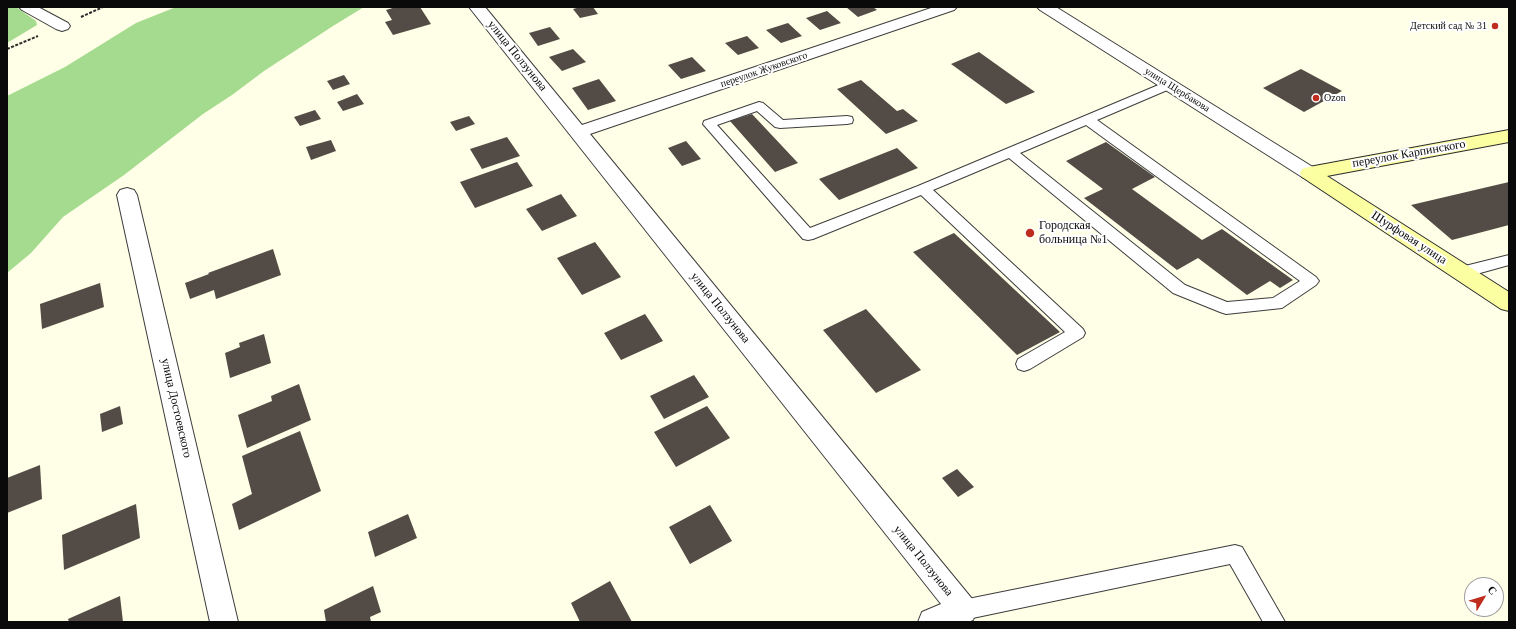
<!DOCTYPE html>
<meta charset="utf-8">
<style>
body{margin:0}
#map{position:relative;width:1516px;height:629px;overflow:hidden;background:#fffee6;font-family:Georgia,serif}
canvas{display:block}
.frame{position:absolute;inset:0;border:8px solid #0a0a0a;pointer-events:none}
.north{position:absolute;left:1464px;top:577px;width:40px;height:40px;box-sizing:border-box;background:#fff;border:1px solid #9d9d9d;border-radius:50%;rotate:52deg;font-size:11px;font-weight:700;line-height:16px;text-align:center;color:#0a0a0a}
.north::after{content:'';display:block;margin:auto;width:14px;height:18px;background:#be2d1d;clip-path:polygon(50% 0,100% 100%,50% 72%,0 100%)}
</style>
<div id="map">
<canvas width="1516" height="629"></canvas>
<div class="frame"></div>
<div class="north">С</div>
</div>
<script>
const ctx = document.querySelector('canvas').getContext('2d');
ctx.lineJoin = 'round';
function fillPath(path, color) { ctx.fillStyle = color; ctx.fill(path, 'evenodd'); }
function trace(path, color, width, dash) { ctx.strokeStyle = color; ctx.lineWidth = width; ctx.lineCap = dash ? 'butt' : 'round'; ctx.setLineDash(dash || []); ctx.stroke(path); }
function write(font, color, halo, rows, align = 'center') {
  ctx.font = font + ' Georgia,serif'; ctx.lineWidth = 4; ctx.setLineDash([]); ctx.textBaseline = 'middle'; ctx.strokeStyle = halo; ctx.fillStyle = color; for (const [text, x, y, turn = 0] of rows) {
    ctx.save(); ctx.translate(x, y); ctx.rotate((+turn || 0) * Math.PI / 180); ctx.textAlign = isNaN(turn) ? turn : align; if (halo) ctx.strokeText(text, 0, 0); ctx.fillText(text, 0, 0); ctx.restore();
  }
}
fillPath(new Path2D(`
 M 7,7 L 16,7 L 36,21 L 37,25 L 7,43 Z
 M 176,7 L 364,7 L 333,26 L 264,71 L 232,95 L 203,114 L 124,175 L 63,217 L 31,253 L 7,273 L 7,96 L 65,67 L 136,23 Z`), '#a5db8e');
fillPath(new Path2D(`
 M 396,7 L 420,7 L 431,24 L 393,35 L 385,22 L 392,20 L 386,10 Z
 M 580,7 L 593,7 L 598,14 L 580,18 L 573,9 Z
 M 846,7 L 873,7 L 877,10 L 858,17 Z
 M 827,11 L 841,23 L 820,30 L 806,18 Z
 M 788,23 L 802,36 L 781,43 L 766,30 Z
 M 550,27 L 560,39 L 538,46 L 529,33 Z
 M 747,36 L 759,48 L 738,55 L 725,43 Z
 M 573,49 L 586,62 L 562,71 L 549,57 Z
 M 979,52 L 1035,92 L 1006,104 L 951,64 Z
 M 692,57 L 706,71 L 681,79 L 668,65 Z
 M 1301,69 L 1342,91 L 1304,112 L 1263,88 Z
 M 344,75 L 350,84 L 333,90 L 327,81 Z
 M 599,79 L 616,101 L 588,110 L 572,88 Z
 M 861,80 L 897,111 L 903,109 L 918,121 L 886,134 L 837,89 Z
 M 357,94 L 364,104 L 343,111 L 337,102 Z
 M 315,110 L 321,119 L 300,126 L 294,117 Z
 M 752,114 L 798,163 L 775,172 L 730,121 Z
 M 469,116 L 475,124 L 456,131 L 450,122 Z
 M 507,137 L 520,156 L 482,169 L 470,149 Z
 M 331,140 L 336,151 L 311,160 L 306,147 Z
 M 686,141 L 701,159 L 682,166 L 668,148 Z
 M 1106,142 L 1155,177 L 1132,189 L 1202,240 L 1222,229 L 1293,280 L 1280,288 L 1270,281 L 1247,295 L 1198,258 L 1177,270 L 1084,198 L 1103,189 L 1066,161 Z
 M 897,148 L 918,168 L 839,200 L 819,179 Z
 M 517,162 L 533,186 L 475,208 L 460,182 Z
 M 1509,182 L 1509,225 L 1452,240 L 1411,205 Z
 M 561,194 L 577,216 L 542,231 L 526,209 Z
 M 954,233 L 1060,332 L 1017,355 L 913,252 Z
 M 595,242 L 621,277 L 582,295 L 557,258 Z
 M 273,249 L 281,275 L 216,299 L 214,290 L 190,299 L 185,283 L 209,274 L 208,273 Z
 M 100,283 L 104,307 L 42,329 L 40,304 Z
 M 866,309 L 921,370 L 876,393 L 823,330 Z
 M 645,314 L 663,341 L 621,360 L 604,333 Z
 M 264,334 L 271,363 L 230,378 L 225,353 L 240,347 L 239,343 Z
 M 694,375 L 709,397 L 664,419 L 650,396 Z
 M 299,384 L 311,420 L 247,448 L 238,415 L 272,401 L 271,396 Z
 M 120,406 L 123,424 L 102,432 L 100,414 Z
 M 707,406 L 730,438 L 676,467 L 654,432 Z
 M 300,431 L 321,491 L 239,530 L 232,504 L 252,494 L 242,456 Z
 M 40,465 L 42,499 L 7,513 L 7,478 Z
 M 957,469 L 974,487 L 958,497 L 942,478 Z
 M 136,504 L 140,538 L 64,570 L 62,535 Z
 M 710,505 L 732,541 L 690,564 L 669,527 Z
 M 408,514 L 417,538 L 375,557 L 368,532 Z
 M 610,581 L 632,622 L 580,622 L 571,603 Z
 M 373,586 L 381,612 L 370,617 L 371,622 L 326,622 L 324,610 Z
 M 120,596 L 123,622 L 69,622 L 68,619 Z`), '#534c46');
const lane = new Path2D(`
 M 1168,81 L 1172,82 L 1174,85 L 1172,88 L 1097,120 L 1316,277 L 1319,281 L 1316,285 L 1282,308 L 1226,314 L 1220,312 L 1173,293 L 1009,158 L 933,190 L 1083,329 L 1085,333 L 1083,337 L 1030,369 L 1024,371 L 1018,369 L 1016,364 L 1018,359 L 1065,332 L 921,195 L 813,239 L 808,240 L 803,239 L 703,124 L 704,121 L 759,102 L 763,103 L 783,120 L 847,116 L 852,117 L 853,120 L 852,123 L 847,124 L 780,128 L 775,127 L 757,111 L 717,125 L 810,228 L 918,186 ZM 1086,125 L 1300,281 L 1273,298 L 1227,302 L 1185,285 L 1020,153 Z
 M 1509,255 L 1509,265 L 1462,278 L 1457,276 L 1454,272 L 1457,268 Z
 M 1235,545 L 1242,547 L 1285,622 L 1263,622 L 1230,564 L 963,620 L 956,617 L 953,610 L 956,603 L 963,600 Z`);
const street = new Path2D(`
 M 19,7 L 38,7 L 68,23 L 70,26 L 68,29 L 62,31 L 56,29 L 22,10 Z
 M 469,7 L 485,7 L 582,125 L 934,7 L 957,7 L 954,10 L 590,134 L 973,600 L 977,610 L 973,620 L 968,622 L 918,622 L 922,612 L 941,604 Z
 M 1037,7 L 1056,7 L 1316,169 L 1318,173 L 1316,177 L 1309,179 L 1302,177 L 1040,10 Z
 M 127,188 L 134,190 L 137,195 L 238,622 L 210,622 L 117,195 L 120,190 Z`);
const secondary = new Path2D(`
 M 1509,130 L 1509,142 L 1327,176 L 1509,292 L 1509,311 L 1501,309 L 1302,177 L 1300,173 L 1302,169 L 1309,167 Z`);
trace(lane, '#3d3d3d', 2);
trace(street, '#3d3d3d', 2);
trace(secondary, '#2c2c2c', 2);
trace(new Path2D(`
 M 81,17 L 103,7
 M 7,49 L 38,36`), '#2c2c2c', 2, [3, 1.5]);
fillPath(lane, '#fff');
fillPath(street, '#fff');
fillPath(secondary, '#fcffa1');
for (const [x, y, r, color] of [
 [1495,26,4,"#be2d1d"],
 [1316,98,4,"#be2d1d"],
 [1030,233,5,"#be2d1d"]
]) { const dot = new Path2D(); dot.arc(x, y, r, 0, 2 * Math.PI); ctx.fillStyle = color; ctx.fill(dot); trace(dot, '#fff', 1.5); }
write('10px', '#0a0a0a', '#fff', [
 ["Детский сад № 31",1487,26],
 ["Ozon",1324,98,"left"]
], 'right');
write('10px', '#0a0a0a', '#fff', [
 ["переулок Жуковского",764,70,-19],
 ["улица Щербакова",1177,90,32]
]);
write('12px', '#0a0a0a', '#fff', [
 ["улица Ползунова",517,56,51],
 ["переулок Карпинского",1409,154,-10],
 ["Шурфовая улица",1409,238,33],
 ["улица Ползунова",720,308,51],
 ["улица Достоевского",176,408,77],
 ["улица Ползунова",923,561,51]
]);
write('12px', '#0a0a0a', '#fff', [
 ["Городская",1039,226],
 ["больница №1",1039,240]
], 'left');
</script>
